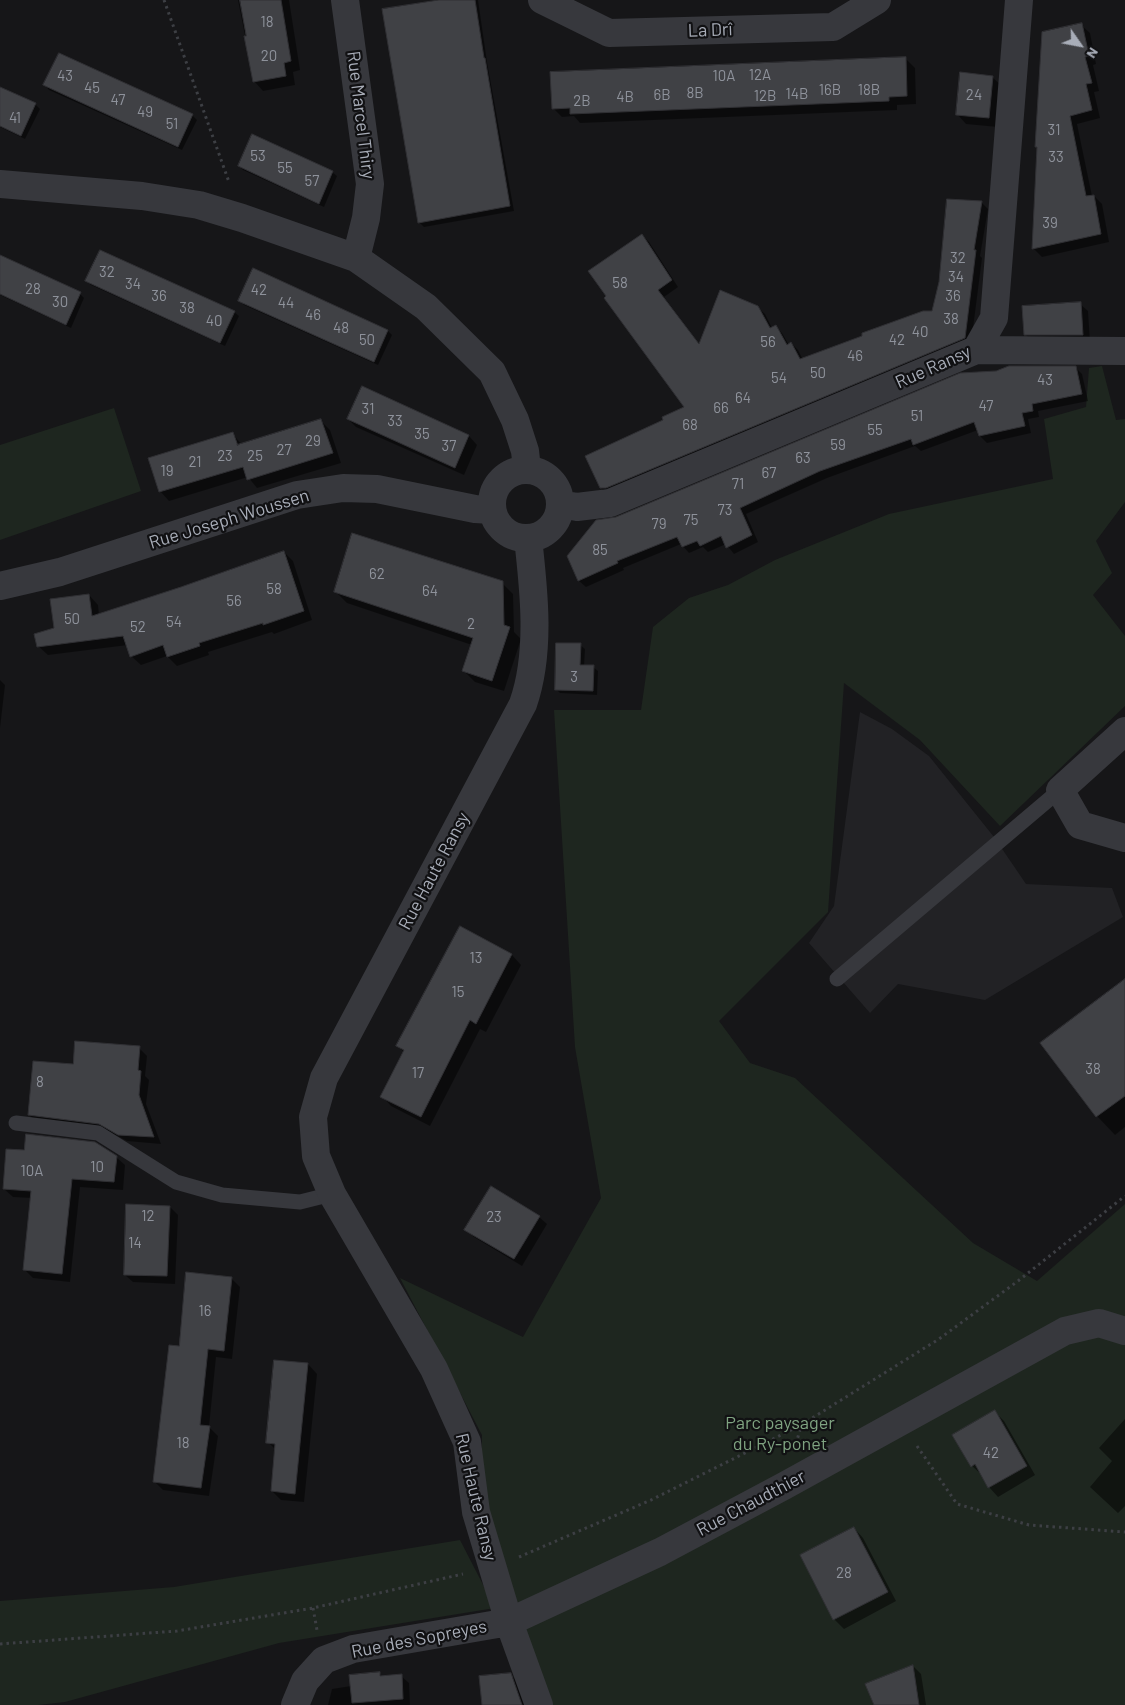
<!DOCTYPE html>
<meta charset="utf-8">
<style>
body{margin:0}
#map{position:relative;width:1125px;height:1705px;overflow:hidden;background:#161618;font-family:Barlow,sans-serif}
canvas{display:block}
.north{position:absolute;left:1055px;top:20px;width:50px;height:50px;-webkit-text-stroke:4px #111113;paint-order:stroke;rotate:123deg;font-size:14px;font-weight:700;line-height:20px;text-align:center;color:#a8adb8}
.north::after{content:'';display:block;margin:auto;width:18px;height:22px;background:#a8adb8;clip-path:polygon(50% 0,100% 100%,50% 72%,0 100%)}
</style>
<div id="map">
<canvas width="1125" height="1705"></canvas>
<div class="north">N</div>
</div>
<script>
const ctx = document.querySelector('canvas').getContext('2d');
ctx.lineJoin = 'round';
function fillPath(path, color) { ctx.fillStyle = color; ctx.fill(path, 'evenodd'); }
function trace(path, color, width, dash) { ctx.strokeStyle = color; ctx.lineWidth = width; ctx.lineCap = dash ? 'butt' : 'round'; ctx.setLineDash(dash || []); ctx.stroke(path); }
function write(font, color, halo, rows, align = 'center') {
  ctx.font = font + ' Barlow,sans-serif'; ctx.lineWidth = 4.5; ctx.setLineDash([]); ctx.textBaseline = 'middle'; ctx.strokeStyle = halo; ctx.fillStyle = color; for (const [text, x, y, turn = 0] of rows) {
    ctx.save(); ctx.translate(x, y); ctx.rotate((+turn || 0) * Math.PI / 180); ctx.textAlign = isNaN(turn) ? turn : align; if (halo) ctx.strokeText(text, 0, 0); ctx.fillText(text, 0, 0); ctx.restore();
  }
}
fillPath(new Path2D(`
 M 860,712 L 892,729 L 929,756 L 994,837 L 1026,884 L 1112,888 L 1123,917 L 985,1000 L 898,984 L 870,1013 L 809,943 L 834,906 Z`), '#222225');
fillPath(new Path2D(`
 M 1102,366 L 1116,420 L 1125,419 L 1125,502 L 1096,541 L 1112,573 L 1093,595 L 1125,636 L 1125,706 L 1000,826 L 920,740 L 844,683 L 828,912 L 719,1021 L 750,1063 L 795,1078 L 973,1243 L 1037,1281 L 1125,1204 L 1125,1705 L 539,1705 L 480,1512 L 482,1435 L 400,1278 L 523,1337 L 601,1198 L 575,1047 L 554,710 L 641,710 L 653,627 L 689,598 L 728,585 L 775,560 L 889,514 L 1053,479 L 1044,419 L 1086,407 L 1089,368 Z
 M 114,408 L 141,491 L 0,540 L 0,445 Z
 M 460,1540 L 495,1608 L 279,1643 L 65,1702 L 38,1705 L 0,1705 L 0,1601 L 174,1587 Z`), '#1e261f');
fillPath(new Path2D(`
 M 238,0 L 289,0 L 300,70 L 293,72 L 295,85 L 263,91 L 254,81 Z
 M 447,0 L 478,0 L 487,62 L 514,211 L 424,227 L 419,222 Z
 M 1081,25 L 1090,33 L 1096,64 L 1093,65 L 1099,91 L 1094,92 L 1100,118 L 1077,124 L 1092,196 L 1094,196 L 1102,204 L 1109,242 L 1042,257 L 1034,249 L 1038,148 Z
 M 59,55 L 192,115 L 197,120 L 182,150 L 49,90 L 45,85 Z
 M 906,59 L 915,68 L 916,104 L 897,105 L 897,110 L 580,123 L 574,116 L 562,117 L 553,108 Z
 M 992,77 L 1002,86 L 998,127 L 966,124 L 957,114 Z
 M 0,88 L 35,104 L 40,109 L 25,139 L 0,127 Z
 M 239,166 L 332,172 L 337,176 L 324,207 L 243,170 Z
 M 981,202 L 988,209 L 980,256 L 982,258 L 971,344 L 608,495 L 601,488 L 665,421 L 686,407 L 642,235 L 649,242 L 678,287 L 664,297 L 700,345 L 757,307 L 765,314 L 772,328 L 775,326 L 782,333 L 789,345 L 791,343 L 798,350 L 803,360 L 933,312 Z
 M 0,257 L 80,294 L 84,298 L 71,328 L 0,295 Z
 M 87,281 L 234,312 L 239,316 L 225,346 L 91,285 Z
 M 240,300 L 388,331 L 392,335 L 378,365 L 244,305 Z
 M 1080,304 L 1088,311 L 1090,342 L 1033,342 L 1025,334 Z
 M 1076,368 L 1082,374 L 1088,401 L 1038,411 L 1039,417 L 1028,419 L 1031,433 L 987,443 L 980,436 L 978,430 L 921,451 L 915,446 L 827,478 L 746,514 L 758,542 L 734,554 L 726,544 L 708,552 L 703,547 L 689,553 L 681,544 L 623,568 L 624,570 L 586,587 L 579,581 L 569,556 L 616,519 Z
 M 362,388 L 469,436 L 477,445 L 464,475 L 356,427 L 348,419 Z
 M 321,421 L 330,430 L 341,463 L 257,488 L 248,477 L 169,501 L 160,491 L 232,433 L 242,445 Z
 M 284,552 L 293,561 L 312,620 L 274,634 L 272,632 L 208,652 L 209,655 L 177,666 L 167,656 L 141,665 L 131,656 L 128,645 L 48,655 L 38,646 L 89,595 L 98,605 L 99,615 L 182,589 Z
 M 502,583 L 513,594 L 514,632 L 521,639 L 504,691 L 475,682 L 464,671 L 472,645 L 347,603 L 336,592 Z
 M 580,645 L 585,649 L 584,666 L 593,667 L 598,671 L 597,695 L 560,693 L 556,689 Z
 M 0,680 L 5,685 L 0,728 Z
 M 460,928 L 512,955 L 521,965 L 486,1032 L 480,1029 L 430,1126 L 391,1106 L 382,1096 L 404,1052 L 398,1046 Z
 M 1125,980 L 1125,1127 L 1115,1135 L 1097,1116 L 1042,1043 Z
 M 139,1048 L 147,1056 L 145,1076 L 149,1080 L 146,1104 L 161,1144 L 127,1141 L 108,1131 L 37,1122 L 29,1115 L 75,1066 Z
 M 116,1157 L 125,1165 L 123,1190 L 80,1187 L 70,1282 L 33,1278 L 24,1269 L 32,1198 L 13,1197 L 4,1189 Z
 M 170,1207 L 178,1215 L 175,1284 L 133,1282 L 125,1275 Z
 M 539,1217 L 547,1224 L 522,1266 L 474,1237 L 466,1229 Z
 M 231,1278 L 240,1287 L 232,1359 L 216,1357 L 209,1427 L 218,1436 L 209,1496 L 163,1490 L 154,1481 L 180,1347 Z
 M 308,1364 L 317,1374 L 304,1502 L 281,1500 L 272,1491 L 276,1450 L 268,1442 Z
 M 995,1412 L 1004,1421 L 1035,1475 L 998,1497 L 989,1487 L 982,1475 L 972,1466 Z
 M 1125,1419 L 1125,1506 L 1118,1513 L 1090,1487 L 1112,1461 L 1099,1448 Z
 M 854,1528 L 863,1538 L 896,1601 L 844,1629 L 834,1619 Z
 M 913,1666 L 921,1674 L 926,1705 L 876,1705 Z
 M 379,1673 L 383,1677 L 401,1676 L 409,1683 L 410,1705 L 328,1705 L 332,1689 L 351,1686 Z
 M 510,1675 L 515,1679 L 524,1705 L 483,1705 Z`), '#0007');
const building = new Path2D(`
 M 240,0 L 281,0 L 291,61 L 284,63 L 286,76 L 253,82 L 244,36 L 246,36 Z
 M 439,0 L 475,0 L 484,58 L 485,58 L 510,206 L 418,223 L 382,9 Z
 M 1082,23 L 1089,56 L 1085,57 L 1092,83 L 1086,84 L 1092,110 L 1070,116 L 1086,196 L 1094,195 L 1101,234 L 1032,249 L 1037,147 L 1035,147 L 1042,32 Z
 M 59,53 L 193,114 L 178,147 L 43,85 Z
 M 906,57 L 907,96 L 889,97 L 889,101 L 570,114 L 570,108 L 552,109 L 550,72 Z
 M 960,72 L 993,76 L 989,118 L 956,115 Z
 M 0,87 L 36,103 L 21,136 L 0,126 Z
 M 252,134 L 333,171 L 319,204 L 238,166 Z
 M 947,199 L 982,201 L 974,250 L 976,250 L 965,338 L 606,488 L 600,488 L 585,456 L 663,420 L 662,417 L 684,407 L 604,298 L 606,296 L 588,271 L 642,234 L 672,280 L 658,290 L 699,344 L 720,290 L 758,306 L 770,328 L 776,325 L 787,345 L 791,342 L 800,359 L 862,336 L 862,333 L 923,311 L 932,311 L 939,282 Z
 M 100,250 L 235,311 L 220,343 L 85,281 Z
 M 0,255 L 81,292 L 66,325 L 0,294 Z
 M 253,268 L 388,330 L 374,362 L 238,301 Z
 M 1081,302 L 1083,335 L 1024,335 L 1022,306 Z
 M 1009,366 L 1076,366 L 1082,394 L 1032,404 L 1033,411 L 1022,413 L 1025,426 L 979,436 L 974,422 L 913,445 L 911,439 L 820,471 L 740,508 L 752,535 L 726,548 L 721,536 L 700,546 L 697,541 L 682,547 L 677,537 L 617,561 L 618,563 L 578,581 L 567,556 L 596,520 L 616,517 L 960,373 L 996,371 Z
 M 362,386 L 469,435 L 455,468 L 347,419 Z
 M 321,419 L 333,453 L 247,480 L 243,467 L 159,492 L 148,458 L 233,432 L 238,446 L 237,445 Z
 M 352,533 L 503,581 L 504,625 L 510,627 L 492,681 L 462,671 L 473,638 L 334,592 Z
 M 284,551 L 304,611 L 263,625 L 263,623 L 199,643 L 200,646 L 167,657 L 163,645 L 130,657 L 123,636 L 37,647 L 34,634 L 54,628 L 50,599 L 89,594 L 92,616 L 181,587 Z
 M 556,643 L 581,643 L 580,665 L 594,665 L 593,691 L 555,690 Z
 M 460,926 L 512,954 L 476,1024 L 470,1020 L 421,1117 L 380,1097 L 404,1050 L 396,1046 Z
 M 1125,979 L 1125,1096 L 1096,1117 L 1040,1043 Z
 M 75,1041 L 140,1046 L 138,1070 L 141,1071 L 139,1095 L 154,1137 L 118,1135 L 99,1124 L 28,1115 L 33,1061 L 73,1064 Z
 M 26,1134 L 95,1142 L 117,1156 L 114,1182 L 72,1179 L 62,1274 L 23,1270 L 31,1191 L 3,1189 L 6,1149 L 24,1150 Z
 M 491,1186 L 540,1216 L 514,1259 L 464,1230 Z
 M 126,1204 L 170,1206 L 167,1276 L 124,1275 Z
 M 186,1272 L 232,1277 L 224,1351 L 208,1349 L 200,1425 L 210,1426 L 201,1488 L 153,1482 L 169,1345 L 179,1346 Z
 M 274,1360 L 308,1363 L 295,1494 L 271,1491 L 275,1444 L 266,1443 Z
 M 995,1410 L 1027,1466 L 988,1488 L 975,1464 L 971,1467 L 952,1435 Z
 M 854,1527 L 888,1592 L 833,1620 L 800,1555 Z
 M 913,1665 L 919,1705 L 874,1705 L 865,1684 Z
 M 380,1672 L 380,1676 L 402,1674 L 403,1699 L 352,1703 L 349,1675 Z
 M 511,1673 L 522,1705 L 482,1705 L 479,1676 Z`);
fillPath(building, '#404145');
trace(building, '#303034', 1);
trace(new Path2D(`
 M 164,0 L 229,182
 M 796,1444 L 801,1426
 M 917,1446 L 957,1504 L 1029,1525 L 1125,1532
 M 519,1557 L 651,1500 L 801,1425 L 939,1339 L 1018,1281 L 1125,1196
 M 313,1608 L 317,1630
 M 0,1644 L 177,1631 L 313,1608 L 463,1574`), '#3d3f44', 3, [2.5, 4]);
trace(new Path2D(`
 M 837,979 L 1060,790
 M 16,1123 L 98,1133 L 176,1182 L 222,1195 L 300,1202 L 332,1194`), '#37383d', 15);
trace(new Path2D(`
 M 345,0 L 370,184 L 366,218 L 356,258
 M 542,0 L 609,33 L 833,27 L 877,0
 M 0,184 L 142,196 L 199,205 L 242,218 L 356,258 L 426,307 L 492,372 L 515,420 L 525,451 L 527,469
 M 976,350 L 1125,351
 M492 504a34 34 0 1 1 68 0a34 34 0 1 1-68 0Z
 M 560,504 L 577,507 L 610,503 L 976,350 L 994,318 L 1019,0
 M 528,538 C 534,591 541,653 523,704 L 324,1078 L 313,1117 L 316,1156 L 332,1194 L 434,1369 L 467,1442 L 476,1512 L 509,1622 L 539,1705
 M 0,586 L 60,572 L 297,495 L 343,488 L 377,489 L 475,509 L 492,510
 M 1125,731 L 1060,790 L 1080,825 L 1125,838
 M 295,1705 L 305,1681 L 324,1660 L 353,1649 L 509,1622 L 660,1552 L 784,1486 L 1065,1331 L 1099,1323 L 1125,1331`), '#37383d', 28);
write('15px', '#8e929b', null, [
 ["18",267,22],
 ["20",269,56],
 ["12A",760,75],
 ["43",65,76],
 ["10A",724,76],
 ["45",92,88],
 ["16B",830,90],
 ["18B",869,90],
 ["8B",695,93],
 ["14B",797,94],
 ["6B",662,95],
 ["24",974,95],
 ["12B",765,96],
 ["4B",625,97],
 ["47",118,100],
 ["2B",582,101],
 ["49",145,112],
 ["41",15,118],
 ["51",172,124],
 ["31",1054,130],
 ["53",258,156],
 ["33",1056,157],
 ["55",285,168],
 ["57",312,181],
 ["39",1050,223],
 ["32",958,258],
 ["32",107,272],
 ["34",956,277],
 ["58",620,283],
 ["34",133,284],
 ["28",33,289],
 ["42",259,290],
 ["36",159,296],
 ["36",953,296],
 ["30",60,302],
 ["44",286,303],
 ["38",187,308],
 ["46",313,315],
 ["38",951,319],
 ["40",214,321],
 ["48",341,328],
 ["40",920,332],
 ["50",367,340],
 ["42",897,340],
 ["56",768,342],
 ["46",855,356],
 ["50",818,373],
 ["54",779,378],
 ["43",1045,380],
 ["64",743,398],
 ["47",986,406],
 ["66",721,408],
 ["31",368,409],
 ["51",917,416],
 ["33",395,421],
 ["68",690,425],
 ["55",875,430],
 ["35",422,434],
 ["29",313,441],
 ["59",838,445],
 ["37",449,446],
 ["27",284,450],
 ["23",225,456],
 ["25",255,456],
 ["63",803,458],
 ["21",195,462],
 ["19",167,471],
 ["67",769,473],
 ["71",738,484],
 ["73",725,510],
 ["75",691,520],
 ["79",659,524],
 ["85",600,550],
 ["62",377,574],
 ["58",274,589],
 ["64",430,591],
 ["56",234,601],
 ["50",72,619],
 ["54",174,622],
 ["2",471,624],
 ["52",138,627],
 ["3",574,677],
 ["13",476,958],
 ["15",458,992],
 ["38",1093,1069],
 ["17",418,1073],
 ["8",40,1082],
 ["10",97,1167],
 ["10A",32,1171],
 ["12",148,1216],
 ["23",494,1217],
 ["14",135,1243],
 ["16",205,1311],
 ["18",183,1443],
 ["42",991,1453],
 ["28",844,1573]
]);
write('18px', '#a8adb8', '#111113', [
 ["La Drî",710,30,-2],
 ["Rue Marcel Thiry",361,115,83],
 ["Rue Ransy",933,367,-24],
 ["Rue Joseph Woussen",229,519,-17],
 ["Rue Haute Ransy",434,871,-62],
 ["Rue Haute Ransy",476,1497,77],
 ["Rue Chaudthier",751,1503,-28],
 ["Rue des Sopreyes",419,1639,-11]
]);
write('18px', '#7fa381', '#111113', [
 ["Parc paysager",780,1423],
 ["du Ry-ponet",780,1444]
]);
</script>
